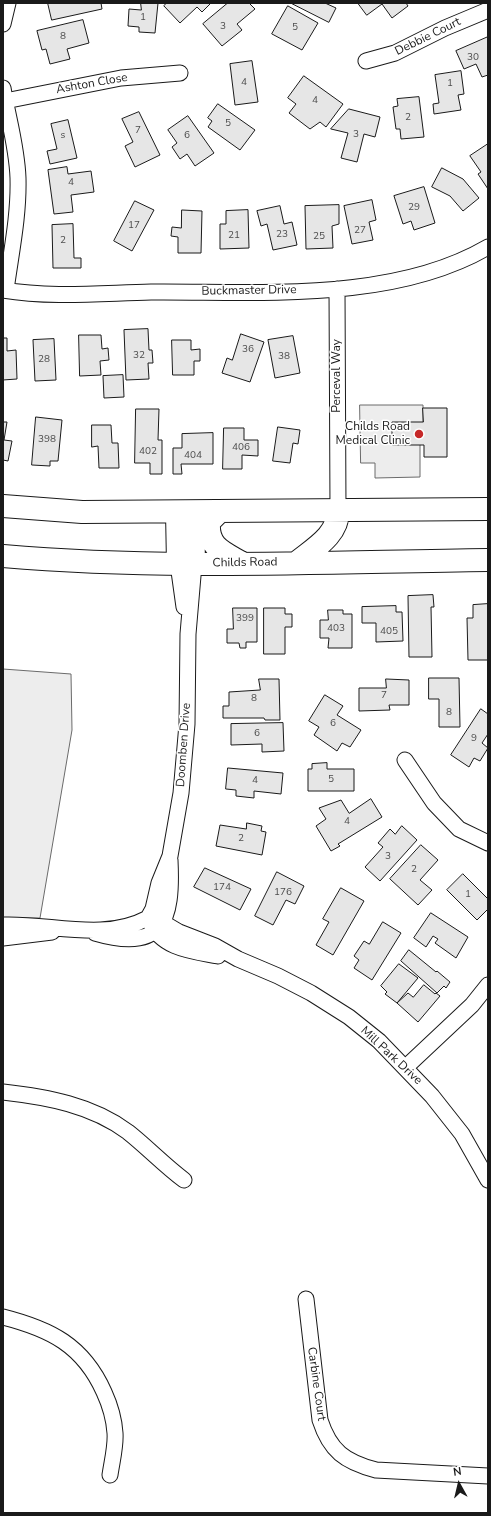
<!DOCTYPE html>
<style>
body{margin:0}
#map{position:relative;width:491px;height:1516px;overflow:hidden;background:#fff;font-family:"Nunito Sans",sans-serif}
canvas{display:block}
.frame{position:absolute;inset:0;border:4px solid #1a1a1a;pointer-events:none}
.north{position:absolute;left:439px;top:1464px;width:40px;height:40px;-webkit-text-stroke:3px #fff;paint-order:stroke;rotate:352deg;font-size:11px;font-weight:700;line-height:16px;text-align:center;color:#1a1a1a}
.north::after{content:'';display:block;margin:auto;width:14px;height:18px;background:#1a1a1a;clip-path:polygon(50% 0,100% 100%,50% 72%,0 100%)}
</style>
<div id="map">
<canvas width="491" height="1516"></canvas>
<div class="frame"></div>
<div class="north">N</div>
</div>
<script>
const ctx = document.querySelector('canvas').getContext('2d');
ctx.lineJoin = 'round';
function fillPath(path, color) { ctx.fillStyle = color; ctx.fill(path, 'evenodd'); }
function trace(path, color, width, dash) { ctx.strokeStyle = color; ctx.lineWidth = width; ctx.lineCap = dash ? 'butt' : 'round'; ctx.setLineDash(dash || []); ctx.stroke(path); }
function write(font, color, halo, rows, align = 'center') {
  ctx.font = font + ' "Nunito Sans",sans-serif'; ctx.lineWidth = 3; ctx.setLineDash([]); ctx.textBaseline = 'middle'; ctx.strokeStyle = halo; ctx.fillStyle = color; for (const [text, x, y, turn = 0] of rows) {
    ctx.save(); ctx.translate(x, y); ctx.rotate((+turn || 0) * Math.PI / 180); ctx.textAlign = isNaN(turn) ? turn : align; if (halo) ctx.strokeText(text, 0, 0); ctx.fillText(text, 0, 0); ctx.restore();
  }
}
const built = new Path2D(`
 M 360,405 L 423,405 L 423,422 L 420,445 L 420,477 L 375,478 L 375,463 L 361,463 Z
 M 3,669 L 71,674 L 72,730 L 40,918 L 3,918 Z`);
fillPath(built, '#ededed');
trace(built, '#6a6a6a', 1);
const building = new Path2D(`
 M 48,3 L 101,3 L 102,9 L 52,20 Z
 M 141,3 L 158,3 L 155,33 L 139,32 L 139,27 L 128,26 L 129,9 L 141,10 Z
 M 167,3 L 211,3 L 202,12 L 197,7 L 180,23 L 164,6 Z
 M 228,3 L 249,3 L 255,9 L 237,24 L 242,30 L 222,46 L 203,24 Z
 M 291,3 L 325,3 L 336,8 L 329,22 Z
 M 358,3 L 406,3 L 408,6 L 392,18 L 382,4 L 367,15 Z
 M 288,6 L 318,23 L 302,50 L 272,34 Z
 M 83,20 L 89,43 L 67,49 L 70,59 L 50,64 L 46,49 L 42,50 L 37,31 Z
 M 488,37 L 488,75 L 482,77 L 476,64 L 464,69 L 456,51 Z
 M 252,61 L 258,102 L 235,105 L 230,64 Z
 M 461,71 L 464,94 L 458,95 L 461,110 L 434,114 L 433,104 L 439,103 L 435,75 Z
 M 304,76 L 343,104 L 326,127 L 320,122 L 310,129 L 289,113 L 296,104 L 288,98 Z
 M 419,97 L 424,137 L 401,139 L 400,129 L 396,129 L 393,107 L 398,106 L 397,99 Z
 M 218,104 L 255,130 L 240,150 L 208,127 L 212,121 L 208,118 Z
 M 349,109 L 380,117 L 375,137 L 364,134 L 357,162 L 341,158 L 348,133 L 331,129 Z
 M 139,112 L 160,155 L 135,167 L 125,146 L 133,142 L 122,119 Z
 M 188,116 L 214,153 L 195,166 L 187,154 L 180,159 L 172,147 L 177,143 L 168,130 Z
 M 68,120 L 77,158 L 50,164 L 47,151 L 57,149 L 51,124 Z
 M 488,144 L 488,189 L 478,174 L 481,172 L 470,156 Z
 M 67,167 L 68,174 L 91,171 L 94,192 L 71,195 L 73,212 L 54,214 L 48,170 Z
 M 442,168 L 463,179 L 479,198 L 463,211 L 450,196 L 432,187 Z
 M 424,187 L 435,223 L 414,230 L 411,221 L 403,224 L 394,196 Z
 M 372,200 L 376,220 L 369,222 L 373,240 L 352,244 L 344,206 Z
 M 135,201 L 154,210 L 132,251 L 114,241 Z
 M 339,205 L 339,224 L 332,226 L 333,248 L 306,249 L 305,206 Z
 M 280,206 L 284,224 L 292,222 L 297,245 L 273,250 L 267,224 L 261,226 L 257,211 Z
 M 182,210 L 202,211 L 201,253 L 178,253 L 178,237 L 171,236 L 172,227 L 181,228 Z
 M 248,210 L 249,248 L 220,249 L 220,224 L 226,224 L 226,211 Z
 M 73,224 L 74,258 L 81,258 L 81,268 L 53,268 L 52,225 Z
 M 148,329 L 149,350 L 152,350 L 153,363 L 148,363 L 149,379 L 126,380 L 124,330 Z
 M 241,334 L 264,342 L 250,382 L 222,373 L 227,358 L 232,360 Z
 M 79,335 L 101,335 L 102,349 L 108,348 L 109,360 L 100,361 L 101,375 L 80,376 Z
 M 293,336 L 300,373 L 275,378 L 268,340 Z
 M 3,338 L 7,338 L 7,351 L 16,350 L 17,379 L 3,380 Z
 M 54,339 L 56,380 L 35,381 L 33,340 Z
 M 172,340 L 191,340 L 191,350 L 200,349 L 200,361 L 194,361 L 194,375 L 173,375 Z
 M 123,375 L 124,397 L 104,398 L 103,376 Z
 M 423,408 L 447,408 L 447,457 L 424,457 L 424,445 L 392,445 L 392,422 L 423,422 Z
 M 136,409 L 159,409 L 158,440 L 162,440 L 162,474 L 150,474 L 150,463 L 135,463 Z
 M 36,417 L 62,420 L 58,461 L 50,461 L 50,466 L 32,465 Z
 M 3,422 L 7,422 L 4,440 L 12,441 L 8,461 L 3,460 Z
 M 92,425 L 111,425 L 112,443 L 118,443 L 119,468 L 99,468 L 98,446 L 92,447 Z
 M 278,427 L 300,430 L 298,444 L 293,443 L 290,463 L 273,461 Z
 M 224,428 L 244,428 L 244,440 L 258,440 L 258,456 L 242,455 L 242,469 L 223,469 Z
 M 213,433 L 213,464 L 181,464 L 182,474 L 173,474 L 173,448 L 182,448 L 182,434 Z
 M 433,595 L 434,607 L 431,607 L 432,657 L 409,657 L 408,596 Z
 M 488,604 L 488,660 L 468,660 L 467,618 L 473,618 L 473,605 Z
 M 396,606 L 396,612 L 402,612 L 403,641 L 376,642 L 376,623 L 362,623 L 362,607 Z
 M 233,608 L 257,608 L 257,642 L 246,642 L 246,648 L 240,648 L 239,643 L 227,643 L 227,629 L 233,629 Z
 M 264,608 L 285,608 L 285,614 L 292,614 L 292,627 L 285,627 L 285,654 L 264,654 Z
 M 328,610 L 343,610 L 343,614 L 352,614 L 352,648 L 328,648 L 329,638 L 320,638 L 320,620 L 328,620 Z
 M 429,678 L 459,678 L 460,727 L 439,727 L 439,699 L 429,699 Z
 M 259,679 L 279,679 L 280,720 L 265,720 L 264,718 L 223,718 L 223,706 L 229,706 L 229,692 L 260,690 Z
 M 386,679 L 409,680 L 409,705 L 389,705 L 390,710 L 359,711 L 359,688 L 386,688 Z
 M 325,695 L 343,706 L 337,715 L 361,730 L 350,747 L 342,743 L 337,751 L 314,735 L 319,727 L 309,721 Z
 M 481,709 L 488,714 L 488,734 L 482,743 L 488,748 L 480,761 L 474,758 L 469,767 L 451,755 Z
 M 283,723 L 284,751 L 262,752 L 262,744 L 231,745 L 231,724 Z
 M 327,763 L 327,769 L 354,769 L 354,791 L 308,791 L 308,769 L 312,769 L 312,764 Z
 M 228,768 L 283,773 L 281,794 L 254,791 L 254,798 L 236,796 L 236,790 L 226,789 Z
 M 371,799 L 382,817 L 338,844 L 340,846 L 331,851 L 316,826 L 326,819 L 319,808 L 341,800 L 349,813 Z
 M 247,823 L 262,826 L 261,831 L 266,832 L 262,855 L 216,846 L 220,825 L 246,829 Z
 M 402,826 L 417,840 L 380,881 L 365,867 L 383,847 L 378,843 L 390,829 L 395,834 Z
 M 421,845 L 438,860 L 420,880 L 432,890 L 418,905 L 390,879 Z
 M 205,868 L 251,889 L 240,910 L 194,887 Z
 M 277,872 L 304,886 L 295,904 L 286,900 L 273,925 L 255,916 Z
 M 463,874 L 488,899 L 488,909 L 477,920 L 447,890 Z
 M 341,888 L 364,901 L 333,955 L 316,945 L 329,922 L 323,919 Z
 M 431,913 L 468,937 L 456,958 L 435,943 L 438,939 L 433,936 L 426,947 L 414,938 Z
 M 383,922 L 401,933 L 372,980 L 354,968 L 359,960 L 354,956 L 364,941 L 369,944 Z
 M 409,950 L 436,972 L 437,971 L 450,982 L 446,988 L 444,986 L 437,993 L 401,961 Z
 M 399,964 L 418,978 L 397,1003 L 385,994 L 387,992 L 381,986 Z
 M 424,985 L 435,994 L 436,993 L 440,996 L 418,1022 L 397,1003 L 408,993 L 413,997 Z`);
fillPath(building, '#e6e6e6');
trace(building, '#1a1a1a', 1);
const minor = new Path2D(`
 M 3,24 L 8,3
 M 366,61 L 395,53 L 445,28 L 488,10
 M 3,88 C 8,118 17,147 18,178 C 19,216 11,253 6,290
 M 5,101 L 121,78 L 180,73
 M 337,289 L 338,510
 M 3,290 C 51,298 102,293 151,292 C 258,291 392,303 488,247
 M 178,564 L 184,607
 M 405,760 L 434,803 L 459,829 L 488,843
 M 148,918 L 153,909 L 159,883 L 170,856 L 181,793 L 187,724 L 188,634 L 194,564
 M 150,922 C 162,949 192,951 218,956
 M 3,925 C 51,923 103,942 148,918 L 162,922 L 179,932 L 215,946 L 238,959 L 278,976 L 311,993 L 349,1017 L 379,1041 L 432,1096 L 462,1134 L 488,1180
 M 95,933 C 163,953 173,921 170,860
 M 3,938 L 52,932
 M 406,1067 L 472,1005 L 488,985
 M 3,1092 C 47,1097 92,1105 128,1132 C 147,1147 164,1165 184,1180
 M 306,1299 L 320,1420 C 330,1451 345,1462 376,1470 L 488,1476
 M 3,1317 C 50,1329 83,1345 104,1392 C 110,1405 114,1418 115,1433 C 116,1446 112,1461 110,1475`);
const primary = new Path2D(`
 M 3,506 L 82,512 L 488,509
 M 220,511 L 209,522 C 207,547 223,552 242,563
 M 177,512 L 178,564
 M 193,512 L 194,564
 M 3,556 C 164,570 327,562 488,560
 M 296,563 C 313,549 339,535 338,510`);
trace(minor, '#1a1a1a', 17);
trace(primary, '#1a1a1a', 24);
trace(minor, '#fff', 15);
trace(primary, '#fff', 22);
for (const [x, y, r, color] of [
 [419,434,5,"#c62828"]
]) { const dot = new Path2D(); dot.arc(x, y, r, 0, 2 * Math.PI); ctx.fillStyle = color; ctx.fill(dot); trace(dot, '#fff', 1.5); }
write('10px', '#4d4d4d', null, [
 ["1",143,18],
 ["3",223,27],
 ["5",295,28],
 ["8",63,37],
 ["30",473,58],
 ["4",244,83],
 ["1",450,84],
 ["4",315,101],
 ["2",408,118],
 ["5",228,124],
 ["7",138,131],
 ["3",356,135],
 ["s",63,136],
 ["6",187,136],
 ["4",71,183],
 ["29",414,208],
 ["17",134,226],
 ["27",360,231],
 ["23",282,235],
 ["21",234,236],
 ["25",319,237],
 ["2",63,241],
 ["36",248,350],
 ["32",139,356],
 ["38",284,357],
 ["28",44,360],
 ["398",47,440],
 ["406",241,448],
 ["402",148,452],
 ["404",193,456],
 ["399",245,619],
 ["403",336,629],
 ["405",389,632],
 ["7",384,696],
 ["8",254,699],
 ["8",449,713],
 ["6",333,724],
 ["6",257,734],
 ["9",474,739],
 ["5",331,780],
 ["4",255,781],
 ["4",347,822],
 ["2",241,839],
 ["3",388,857],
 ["2",414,870],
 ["174",222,888],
 ["176",283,893],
 ["1",468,895]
]);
write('12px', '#1a1a1a', '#fff', [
 ["Debbie Court",428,37,-26],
 ["Ashton Close",92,84,-10],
 ["Buckmaster Drive",249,291,-1],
 ["Perceval Way",337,376,-90],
 ["Childs Road",245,563,-1],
 ["Doomben Drive",184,745,-86],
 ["Mill Park Drive",391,1056,43],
 ["Carbine Court",316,1384,82]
]);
write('12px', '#1a1a1a', '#fff', [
 ["Childs Road",410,427],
 ["Medical Clinic",410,441]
], 'right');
</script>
